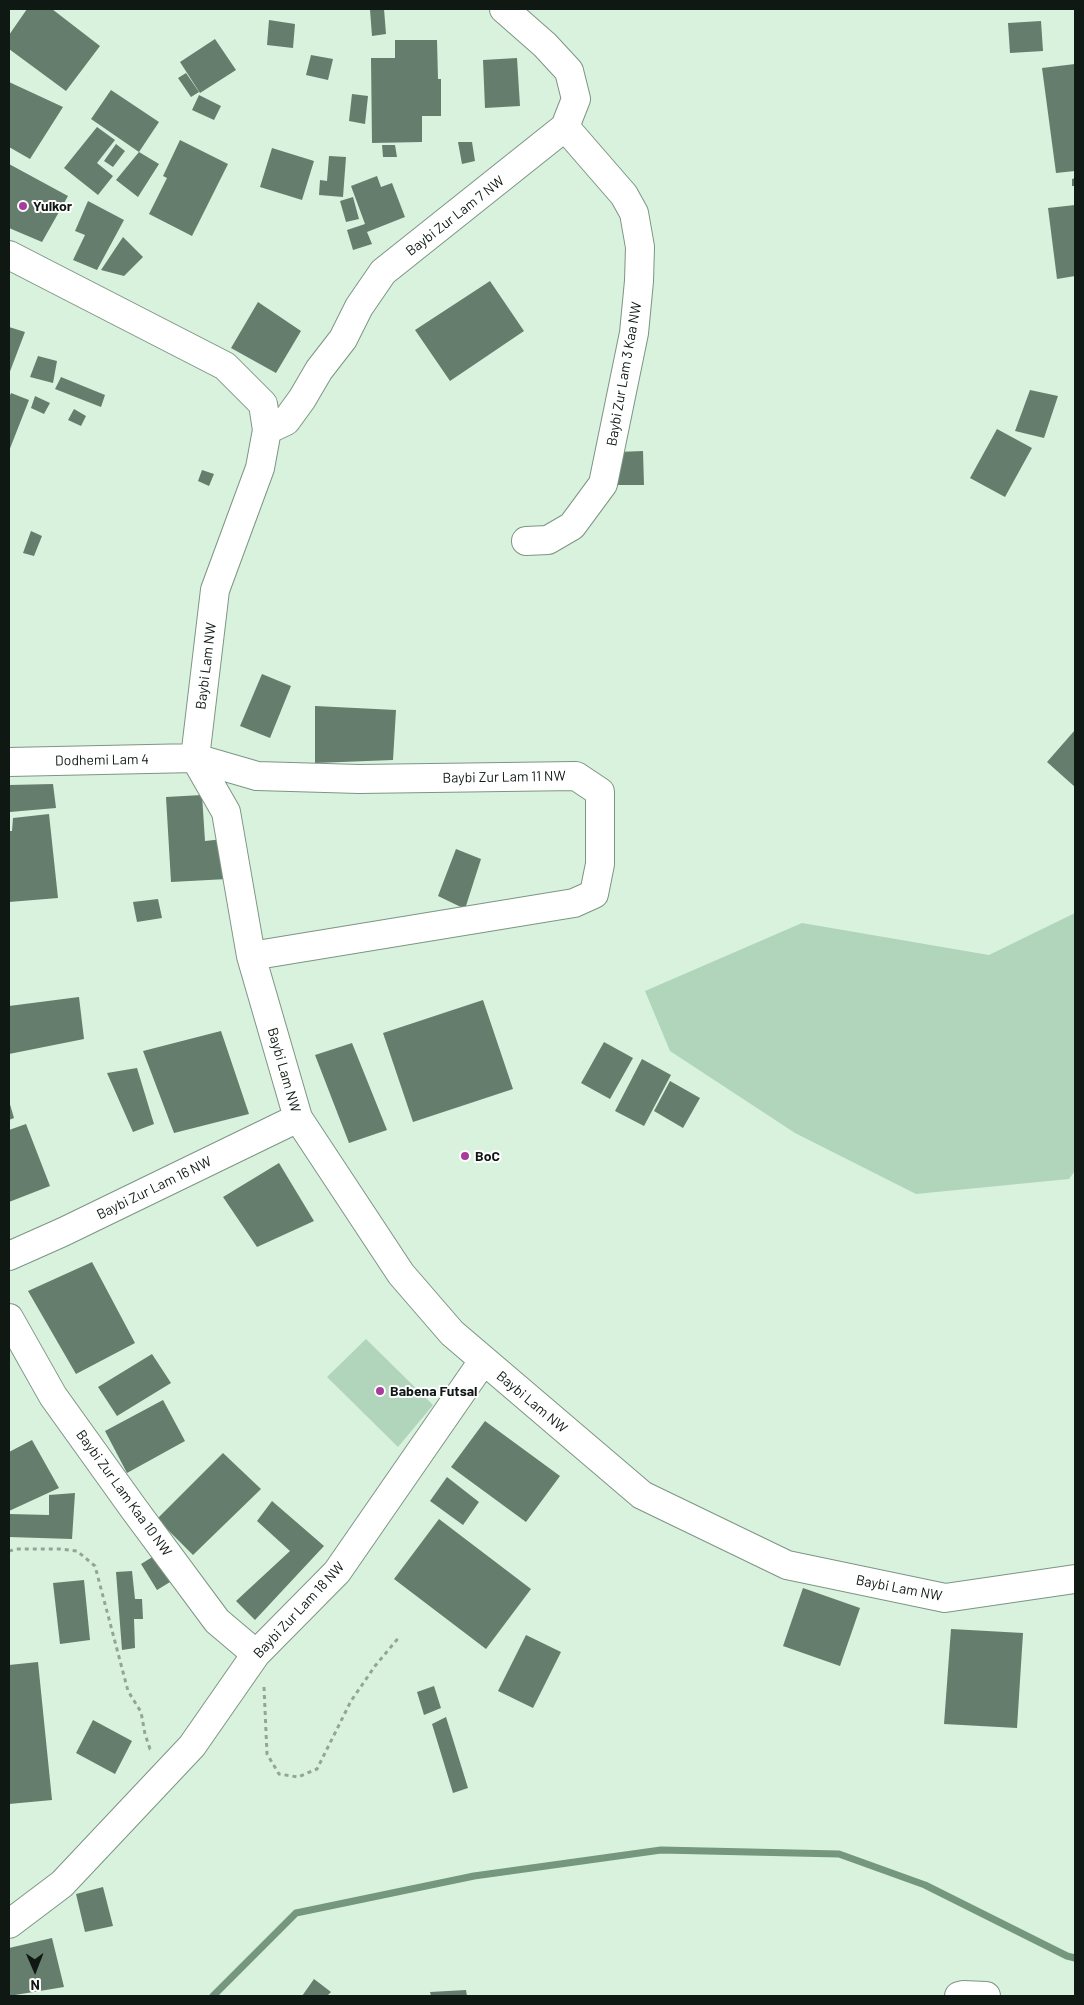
<!DOCTYPE html>
<style>
body{margin:0}
#map{position:relative;width:1084px;height:2005px;overflow:hidden;background:#d8f2de;font-family:Barlow,sans-serif}
canvas{display:block}
.frame{position:absolute;inset:0;border:10px solid #0f1812;pointer-events:none}
.north{position:absolute;left:10px;top:1945px;width:50px;height:50px;-webkit-text-stroke:4px #fff;paint-order:stroke;rotate:179deg;font-size:14px;font-weight:700;line-height:20px;text-align:center;color:#0f1812}
.north::after{content:'';display:block;margin:auto;width:18px;height:22px;background:#0f1812;clip-path:polygon(50% 0,100% 100%,50% 72%,0 100%)}
</style>
<div id="map">
<canvas width="1084" height="2005"></canvas>
<div class="frame"></div>
<div class="north">N</div>
</div>
<script>
const ctx = document.querySelector('canvas').getContext('2d');
ctx.lineJoin = 'round';
function fillPath(path, color) { ctx.fillStyle = color; ctx.fill(path, 'evenodd'); }
function trace(path, color, width, dash) { ctx.strokeStyle = color; ctx.lineWidth = width; ctx.lineCap = dash ? 'butt' : 'round'; ctx.setLineDash(dash || []); ctx.stroke(path); }
function write(font, color, halo, rows, align = 'center') {
  ctx.font = font + ' Barlow,sans-serif'; ctx.lineWidth = 4; ctx.setLineDash([]); ctx.textBaseline = 'middle'; ctx.strokeStyle = halo; ctx.fillStyle = color; for (const [text, x, y, turn = 0] of rows) {
    ctx.save(); ctx.translate(x, y); ctx.rotate((+turn || 0) * Math.PI / 180); ctx.textAlign = isNaN(turn) ? turn : align; if (halo) ctx.strokeText(text, 0, 0); ctx.fillText(text, 0, 0); ctx.restore();
  }
}
fillPath(new Path2D(`
 M 1075,913 L 1075,1171 L 1069,1179 L 916,1194 L 795,1133 L 670,1051 L 645,991 L 802,923 L 989,955 Z
 M 366,1339 L 433,1405 L 398,1447 L 327,1377 Z`), '#b1d5bb');
trace(new Path2D(`
 M 213,1996 L 296,1913 L 474,1876 L 661,1850 L 839,1854 L 925,1885 L 1067,1956 L 1075,1958`), '#74977d', 7);
fillPath(new Path2D(`
 M 27,9 L 52,9 L 100,46 L 66,91 L 9,49 L 9,35 Z
 M 384,9 L 386,34 L 372,36 L 370,10 Z
 M 269,20 L 295,24 L 293,48 L 267,45 Z
 M 1041,21 L 1043,51 L 1010,53 L 1008,23 Z
 M 215,39 L 236,70 L 200,93 L 180,62 Z
 M 395,40 L 437,40 L 438,79 L 441,79 L 441,116 L 422,116 L 422,142 L 372,143 L 371,58 L 395,58 Z
 M 311,55 L 333,59 L 328,80 L 306,75 Z
 M 517,58 L 520,106 L 485,108 L 483,60 Z
 M 1075,64 L 1075,171 L 1056,173 L 1042,68 Z
 M 186,73 L 199,92 L 191,97 L 178,78 Z
 M 9,82 L 63,107 L 30,159 L 9,147 Z
 M 111,90 L 159,122 L 139,152 L 91,119 Z
 M 352,94 L 368,96 L 365,124 L 349,121 Z
 M 199,95 L 221,106 L 214,120 L 192,110 Z
 M 97,127 L 115,140 L 97,163 L 113,176 L 98,195 L 64,168 Z
 M 180,140 L 228,164 L 192,236 L 149,214 L 167,178 L 163,176 Z
 M 458,142 L 472,142 L 475,161 L 462,164 Z
 M 116,144 L 125,151 L 113,167 L 104,161 Z
 M 382,145 L 395,145 L 397,157 L 383,157 Z
 M 272,148 L 314,161 L 302,200 L 260,187 Z
 M 139,152 L 159,164 L 138,197 L 116,180 Z
 M 329,156 L 346,157 L 343,197 L 319,195 L 320,180 L 327,181 Z
 M 9,164 L 68,196 L 42,242 L 9,228 Z
 M 377,176 L 381,187 L 392,183 L 405,217 L 367,232 L 372,244 L 353,250 L 347,230 L 365,224 L 351,186 Z
 M 1075,178 L 1075,186 L 1072,186 L 1072,179 Z
 M 353,197 L 359,219 L 346,222 L 340,201 Z
 M 88,201 L 124,220 L 97,270 L 73,260 L 85,235 L 75,231 Z
 M 1075,205 L 1075,276 L 1057,279 L 1048,208 Z
 M 123,237 L 143,257 L 124,276 L 101,270 Z
 M 490,281 L 524,331 L 450,381 L 415,330 Z
 M 258,302 L 301,331 L 276,373 L 231,348 Z
 M 9,327 L 25,332 L 9,374 Z
 M 38,356 L 57,361 L 53,383 L 30,377 Z
 M 61,377 L 105,395 L 101,407 L 55,389 Z
 M 1030,390 L 1058,396 L 1044,438 L 1015,431 Z
 M 11,393 L 29,400 L 9,451 L 9,398 Z
 M 35,396 L 50,403 L 44,414 L 31,408 Z
 M 74,409 L 86,416 L 81,426 L 68,420 Z
 M 997,429 L 1032,448 L 1005,497 L 970,478 Z
 M 643,451 L 644,485 L 617,485 L 617,452 Z
 M 202,470 L 214,474 L 209,486 L 198,481 Z
 M 31,531 L 42,536 L 34,556 L 23,553 Z
 M 262,674 L 291,686 L 270,738 L 240,726 Z
 M 315,706 L 396,710 L 393,760 L 315,763 Z
 M 1075,730 L 1075,787 L 1047,762 Z
 M 53,784 L 56,808 L 10,812 L 9,785 Z
 M 202,795 L 205,841 L 224,839 L 227,879 L 171,882 L 166,797 Z
 M 49,814 L 58,898 L 9,902 L 9,831 L 12,831 L 13,818 Z
 M 456,849 L 481,859 L 465,909 L 438,896 Z
 M 158,899 L 162,918 L 137,922 L 133,902 Z
 M 79,997 L 84,1039 L 9,1054 L 9,1006 Z
 M 483,1000 L 513,1089 L 413,1122 L 383,1033 Z
 M 221,1031 L 249,1114 L 174,1133 L 143,1051 Z
 M 604,1042 L 633,1058 L 610,1099 L 581,1083 Z
 M 352,1043 L 387,1130 L 349,1143 L 315,1055 Z
 M 642,1059 L 671,1075 L 644,1126 L 615,1111 Z
 M 137,1068 L 154,1124 L 133,1132 L 107,1073 Z
 M 670,1081 L 700,1098 L 683,1128 L 654,1111 Z
 M 9,1101 L 14,1118 L 9,1120 Z
 M 26,1124 L 50,1186 L 9,1202 L 9,1130 Z
 M 279,1163 L 314,1221 L 257,1247 L 223,1197 Z
 M 92,1262 L 135,1343 L 76,1374 L 28,1291 Z
 M 152,1354 L 171,1383 L 117,1416 L 98,1387 Z
 M 163,1400 L 185,1441 L 127,1473 L 105,1431 Z
 M 485,1421 L 560,1476 L 526,1522 L 451,1467 Z
 M 32,1440 L 59,1488 L 9,1511 L 9,1452 Z
 M 223,1453 L 261,1489 L 193,1555 L 157,1519 Z
 M 447,1477 L 479,1502 L 463,1525 L 430,1501 Z
 M 75,1493 L 72,1539 L 9,1537 L 10,1514 L 49,1515 L 49,1495 Z
 M 272,1501 L 324,1546 L 255,1620 L 236,1601 L 290,1551 L 257,1521 Z
 M 439,1519 L 531,1589 L 486,1649 L 394,1579 Z
 M 159,1553 L 175,1579 L 157,1590 L 141,1564 Z
 M 132,1571 L 135,1599 L 142,1599 L 143,1619 L 134,1619 L 135,1648 L 122,1650 L 116,1572 Z
 M 84,1580 L 90,1640 L 60,1644 L 53,1583 Z
 M 803,1588 L 860,1608 L 840,1666 L 783,1646 Z
 M 951,1629 L 1023,1633 L 1017,1728 L 944,1724 Z
 M 526,1635 L 561,1652 L 533,1708 L 498,1691 Z
 M 38,1662 L 52,1800 L 9,1804 L 9,1665 Z
 M 434,1686 L 441,1708 L 424,1715 L 417,1692 Z
 M 446,1717 L 468,1788 L 453,1793 L 432,1724 Z
 M 93,1720 L 132,1741 L 115,1774 L 76,1753 Z
 M 103,1887 L 113,1926 L 85,1932 L 76,1894 Z
 M 52,1938 L 64,1987 L 9,1996 L 9,1948 Z
 M 314,1979 L 331,1992 L 327,1996 L 302,1996 Z
 M 466,1990 L 467,1996 L 431,1996 L 430,1992 Z`), '#657d6c');
const minor = new Path2D(`
 M 9,255 L 225,366 L 263,404 L 267,430 L 260,468 L 215,590 L 195,758 L 226,812 L 251,956 L 298,1118 L 401,1274 L 452,1333 L 642,1495 L 787,1565 L 945,1598 L 1075,1579
 M 267,430 L 286,421 L 302,399 L 319,370 L 343,339 L 359,307 L 383,272 L 565,127 L 576,99 L 569,71 L 545,45 L 504,9
 M 526,541 L 548,540 L 572,526 L 603,484 L 634,333 L 639,281 L 640,247 L 634,213 L 624,195 L 565,127
 M 9,762 L 195,758 L 257,776 L 359,779 L 576,776 L 600,792 L 600,864 L 594,894 L 574,903 L 251,956
 M 9,1256 L 63,1232 L 298,1118
 M 9,1318 L 53,1396 L 134,1509 L 217,1621 L 256,1654
 M 9,1924 L 62,1884 L 192,1746 L 256,1654 L 337,1572 L 483,1361
 M 959,1996 L 963,1995 L 986,1996`);
trace(minor, '#7d9583', 30);
trace(new Path2D(`
 M 9,1551 L 18,1549 L 61,1549 L 77,1551 L 95,1566 L 128,1691 L 141,1712 L 145,1734 L 150,1749 L 153,1749
 M 264,1687 L 267,1754 L 279,1774 L 298,1777 L 317,1769 L 351,1701 L 375,1666 L 400,1636`), '#92a697', 3, [4, 4]);
trace(minor, '#fff', 28);
for (const [x, y, r, color] of [
 [23,206,5,"#a93c9b"],
 [465,1156,5,"#a93c9b"],
 [380,1391,5,"#a93c9b"]
]) { const dot = new Path2D(); dot.arc(x, y, r, 0, 2 * Math.PI); ctx.fillStyle = color; ctx.fill(dot); trace(dot, '#fff', 2); }
write('bold 14px', '#0f1812', '#fff', [
 ["Yulkor",33,206],
 ["BoC",475,1156],
 ["Babena Futsal",390,1391]
], 'left');
write('14px', '#0f1812', '#fff', [
 ["Baybi Zur Lam 7 NW",455,216,-38],
 ["Baybi Zur Lam 3 Kaa NW",624,374,-80],
 ["Baybi Lam NW",206,666,-83],
 ["Dodhemi Lam 4",102,760,-1],
 ["Baybi Zur Lam 11 NW",504,777,-1],
 ["Baybi Lam NW",284,1070,74],
 ["Baybi Zur Lam 16 NW",154,1188,-26],
 ["Baybi Lam NW",532,1402,40],
 ["Baybi Zur Lam Kaa 10 NW",124,1493,54],
 ["Baybi Lam NW",899,1588,11],
 ["Baybi Zur Lam 18 NW",299,1610,-47]
]);
</script>
